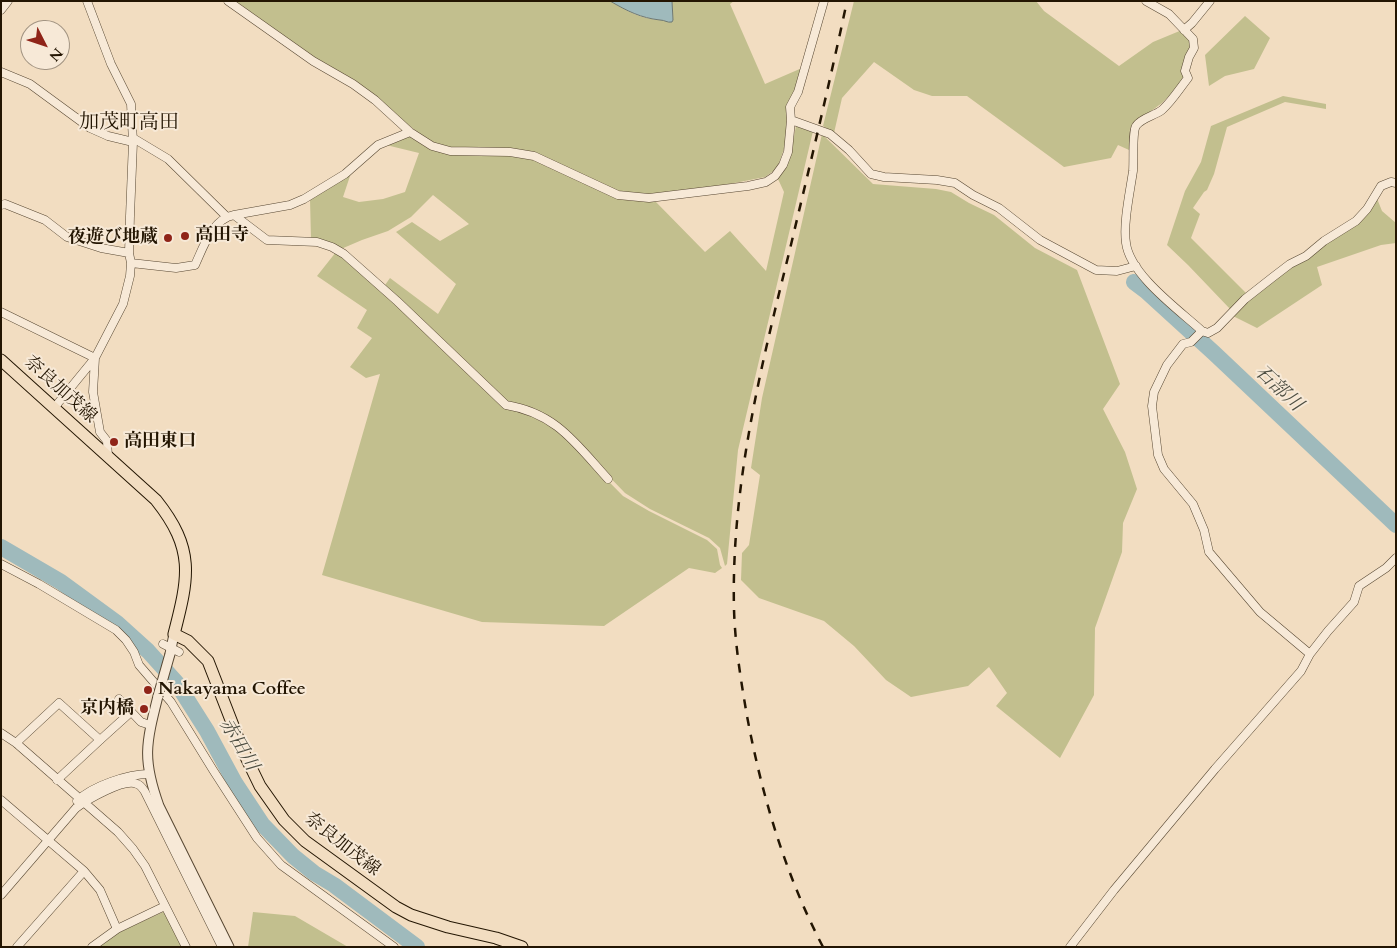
<!DOCTYPE html>
<meta charset="utf-8">
<style>
body{margin:0}
#map{position:relative;width:1397px;height:948px;overflow:hidden;background:#f2ddc1;font-family:Cardo,serif}
canvas{display:block}
.frame{position:absolute;inset:0;border:2px solid #231502;pointer-events:none}
.north{position:absolute;left:20px;top:20px;width:50px;height:50px;box-sizing:border-box;background:#f7e9d7;border:1px solid #a29482;border-radius:50%;rotate:131deg;font-size:14px;font-weight:700;line-height:20px;text-align:center;color:#231502}
.north::after{content:'';display:block;margin:auto;width:18px;height:22px;background:#8f2418;clip-path:polygon(50% 0,100% 100%,50% 72%,0 100%)}
</style>
<div id="map">
<canvas width="1397" height="948"></canvas>
<div class="frame"></div>
<div class="north">N</div>
</div>
<script>
const ctx = document.querySelector('canvas').getContext('2d');
ctx.lineJoin = 'round';
function fillPath(path, color) { ctx.fillStyle = color; ctx.fill(path, 'evenodd'); }
function trace(path, color, width, dash) { ctx.strokeStyle = color; ctx.lineWidth = width; ctx.lineCap = dash ? 'butt' : 'round'; ctx.setLineDash(dash || []); ctx.stroke(path); }
function write(font, color, halo, rows, align = 'center') {
  ctx.font = font + ' Cardo,"Noto Serif JP",serif'; ctx.lineWidth = 4; ctx.setLineDash([]); ctx.textBaseline = 'middle'; ctx.strokeStyle = halo; ctx.fillStyle = color; for (const [text, x, y, turn = 0] of rows) {
    ctx.save(); ctx.translate(x, y); ctx.rotate((+turn || 0) * Math.PI / 180); ctx.textAlign = isNaN(turn) ? turn : align; if (halo) ctx.strokeText(text, 0, 0); ctx.fillText(text, 0, 0); ctx.restore();
  }
}
fillPath(new Path2D(`
 M 233,1 L 610,1 C 627,11 641,19 660,20 C 665,20 667,22 672,22 L 673,20 L 672,1 L 734,1 L 730,4 L 765,84 L 802,68 L 795,91 L 789,100 L 787,111 L 786,143 L 779,163 L 775,170 L 765,177 L 719,186 L 648,196 L 620,193 L 534,153 L 522,150 L 444,148 L 432,144 L 395,114 Z
 M 854,1 L 1036,1 L 1044,11 L 1119,66 L 1153,42 L 1182,30 L 1192,43 L 1186,78 L 1162,103 L 1135,123 L 1130,128 L 1129,150 L 1118,145 L 1111,158 L 1064,167 L 967,96 L 932,96 L 914,90 L 874,62 L 842,98 L 834,133 L 823,126 Z
 M 1245,16 L 1270,38 L 1254,69 L 1225,76 L 1209,86 L 1205,55 Z
 M 1283,96 L 1326,104 L 1326,109 L 1285,102 L 1227,127 L 1214,174 L 1207,190 L 1204,192 L 1193,208 L 1200,214 L 1191,238 L 1247,294 L 1231,310 L 1188,265 L 1167,245 L 1185,191 L 1201,162 L 1211,126 Z
 M 796,126 L 813,131 L 738,450 L 727,564 L 725,566 L 720,548 L 709,538 L 650,509 L 625,493 L 567,433 L 509,404 L 385,285 L 390,278 L 438,314 L 456,284 L 396,232 L 412,222 L 440,241 L 469,224 L 433,195 L 411,217 L 388,231 L 362,240 L 341,249 L 311,239 L 310,199 L 351,173 L 343,197 L 359,202 L 383,199 L 405,192 L 419,153 L 382,144 L 408,135 L 430,149 L 443,153 L 510,155 L 533,159 L 617,198 L 633,201 L 655,201 L 705,252 L 730,231 L 766,271 L 784,192 L 778,179 C 790,163 792,146 796,126 Z
 M 822,134 L 873,184 L 936,189 L 951,192 L 969,203 L 994,215 L 1035,248 L 1077,270 L 1120,384 L 1103,409 L 1125,452 L 1137,489 L 1123,523 L 1122,552 L 1095,628 L 1094,695 L 1060,758 L 996,706 L 1007,693 L 989,667 L 968,686 L 911,697 L 886,680 L 854,646 L 824,621 L 759,598 L 741,580 L 742,553 L 749,545 L 760,475 L 751,468 L 762,398 Z
 M 1376,196 L 1382,211 L 1396,223 L 1396,243 L 1381,245 L 1317,267 L 1322,285 L 1257,328 L 1231,315 L 1253,294 L 1357,222 Z
 M 336,252 L 415,322 L 504,408 L 518,409 L 551,423 L 623,496 L 649,511 L 707,540 L 717,549 L 720,565 L 722,568 L 715,573 L 689,568 L 604,626 L 482,622 L 322,575 L 380,374 L 366,378 L 350,367 L 372,338 L 357,328 L 367,310 L 317,276 Z
 M 163,912 L 166,914 L 182,947 L 96,947 L 113,935 Z
 M 253,912 L 295,916 L 348,947 L 248,947 Z`), '#c2bf8e');
const water = new Path2D(`
 M 610,1 L 672,1 L 673,20 L 672,22 C 667,23 665,20 660,20 C 641,18 627,11 610,1 Z`);
fillPath(water, '#9fbabc');
trace(water, '#6d7872', 1);
trace(new Path2D(`
 M 1134,282 L 1146,291 L 1214,353 L 1396,525
 M 1,547 L 61,582 L 117,623 L 148,651 L 176,682 L 207,731 L 235,783 L 262,824 L 293,856 L 314,873 L 334,885 L 417,947`), '#9fbabc', 16);
const minor = new Path2D(`
 M 228,1 L 313,61 L 353,84 L 375,100 L 410,132 L 432,146 L 450,151 L 510,152 L 534,156 L 618,195 L 649,198 L 748,186 L 766,182 L 775,176 L 783,165 L 788,152 L 791,120 L 790,107 L 798,92 L 824,1
 M 1146,1 L 1169,14 L 1193,39 L 1194,48 L 1189,57 L 1185,71 L 1188,78 C 1180,88 1172,101 1162,110 C 1154,116 1141,118 1136,126 C 1132,132 1134,161 1133,171 C 1130,192 1123,223 1126,243 C 1130,275 1179,310 1202,331 L 1208,333 L 1217,328 L 1245,299 L 1273,277 L 1290,264 L 1306,256 L 1324,241 L 1356,221 L 1367,209 L 1381,186 L 1391,182 L 1396,183
 M 1,10 L 8,1
 M 1184,30 L 1192,23 L 1210,1
 M 1,72 L 30,84 L 90,128 L 108,136 L 133,142
 M 791,120 L 830,134 L 849,150 L 871,174 L 884,177 L 937,180 L 955,183 L 973,195 L 999,208 L 1040,240 L 1096,270 L 1117,271 L 1136,266
 M 133,138 L 168,159 L 227,217
 M 1,205 L 5,204 L 45,220 L 67,237 L 101,248 L 129,253
 M 234,215 L 290,205 L 304,199 L 345,174 L 378,145 L 410,132
 M 131,263 L 176,268 L 195,265 C 203,248 212,219 234,215 L 267,240 L 317,242 L 332,247 L 344,254 L 397,301 L 506,405 C 556,413 576,444 608,479
 M 1,312 L 95,358
 M 1202,331 L 1191,342 L 1183,344 L 1167,365 L 1154,392 L 1152,406 L 1158,455 L 1164,469 L 1193,504 L 1204,530 L 1209,552 L 1260,612 L 1310,654
 M 95,358 L 93,392 L 100,432 L 107,441 L 108,457
 M 54,408 L 95,358 L 123,304 L 130,276 L 131,263 L 129,253 L 130,216 L 133,142 L 131,104 L 111,64 L 87,1
 M 1,564 L 39,584 L 116,630 L 126,640 L 134,652 L 139,665 L 171,702 L 213,770 L 257,838 L 281,865 L 394,947
 M 163,644 L 179,652
 M 119,699 L 141,722 L 150,725
 M 1,733 L 16,743 L 118,832 L 133,849 L 145,866 L 186,947
 M 100,740 L 131,712
 M 16,743 L 59,703 L 100,740 L 57,780
 M 1,800 L 84,871 L 100,890 L 117,929
 M 77,801 C 92,786 128,774 149,774
 M 1,895 L 76,808 C 87,800 124,778 137,784 C 141,785 143,789 145,792 L 222,947
 M 17,947 L 84,871
 M 92,947 L 117,929 L 165,906
 M 1070,947 L 1114,890 L 1215,769 L 1301,671 L 1310,654 L 1328,631 L 1354,602 L 1359,586 L 1386,568 L 1396,558`);
const tertiary = new Path2D(`
 M 170,654 L 174,634
 M 158,696 C 146,744 142,759 159,806 L 229,947`);
const primary = new Path2D(`
 M 1,360 L 156,500 C 195,549 189,576 174,634 L 188,641 L 208,661 L 243,751 L 260,786 L 284,820 L 305,841 L 396,907 L 411,915 L 448,927 L 496,938 L 522,947`);
trace(minor, '#574732', 9);
trace(tertiary, '#574732', 11);
trace(primary, '#231502', 13);
trace(minor, '#f7e9d7', 8);
trace(tertiary, '#f7e9d7', 9);
trace(primary, '#f2ddc1', 11);
trace(new Path2D(`
 M 823,947 C 785,874 762,796 747,716 C 741,681 735,645 734,609 C 731,488 760,370 789,253 C 809,169 829,86 847,1`), '#231502', 2.5, [9, 9]);
const tertiaryBridge = new Path2D(`
 M 158,696 L 170,654`);
trace(tertiaryBridge, '#574732', 11, []);
trace(tertiaryBridge, '#f7e9d7', 9);
for (const [x, y, r, color] of [
 [185,236,5,"#8f2418"],
 [168,238,5,"#8f2418"],
 [114,442,5,"#8f2418"],
 [148,690,5,"#8f2418"],
 [144,709,5,"#8f2418"]
]) { const dot = new Path2D(); dot.arc(x, y, r, 0, 2 * Math.PI); ctx.fillStyle = color; ctx.fill(dot); trace(dot, '#f7e9d7', 2); }
write('bold 18px', '#231502', '#f7e9d7', [
 ["高田寺",195,236],
 ["夜遊び地蔵",158,238,"right"],
 ["高田東口",124,442],
 ["Nakayama Coffee",158,690],
 ["京内橋",134,709,"right"]
], 'left');
write('18px', '#231502', '#f7e9d7', [
 ["奈良加茂線",60,390,42],
 ["奈良加茂線",342,845,38]
]);
write('italic 19px', '#4e4f43', '#f7e9d7', [
 ["石部川",1278,389,43],
 ["赤田川",238,745,59]
]);
write('20px', '#231502', '#f7e9d7', [
 ["加茂町高田",129,123]
]);
</script>
